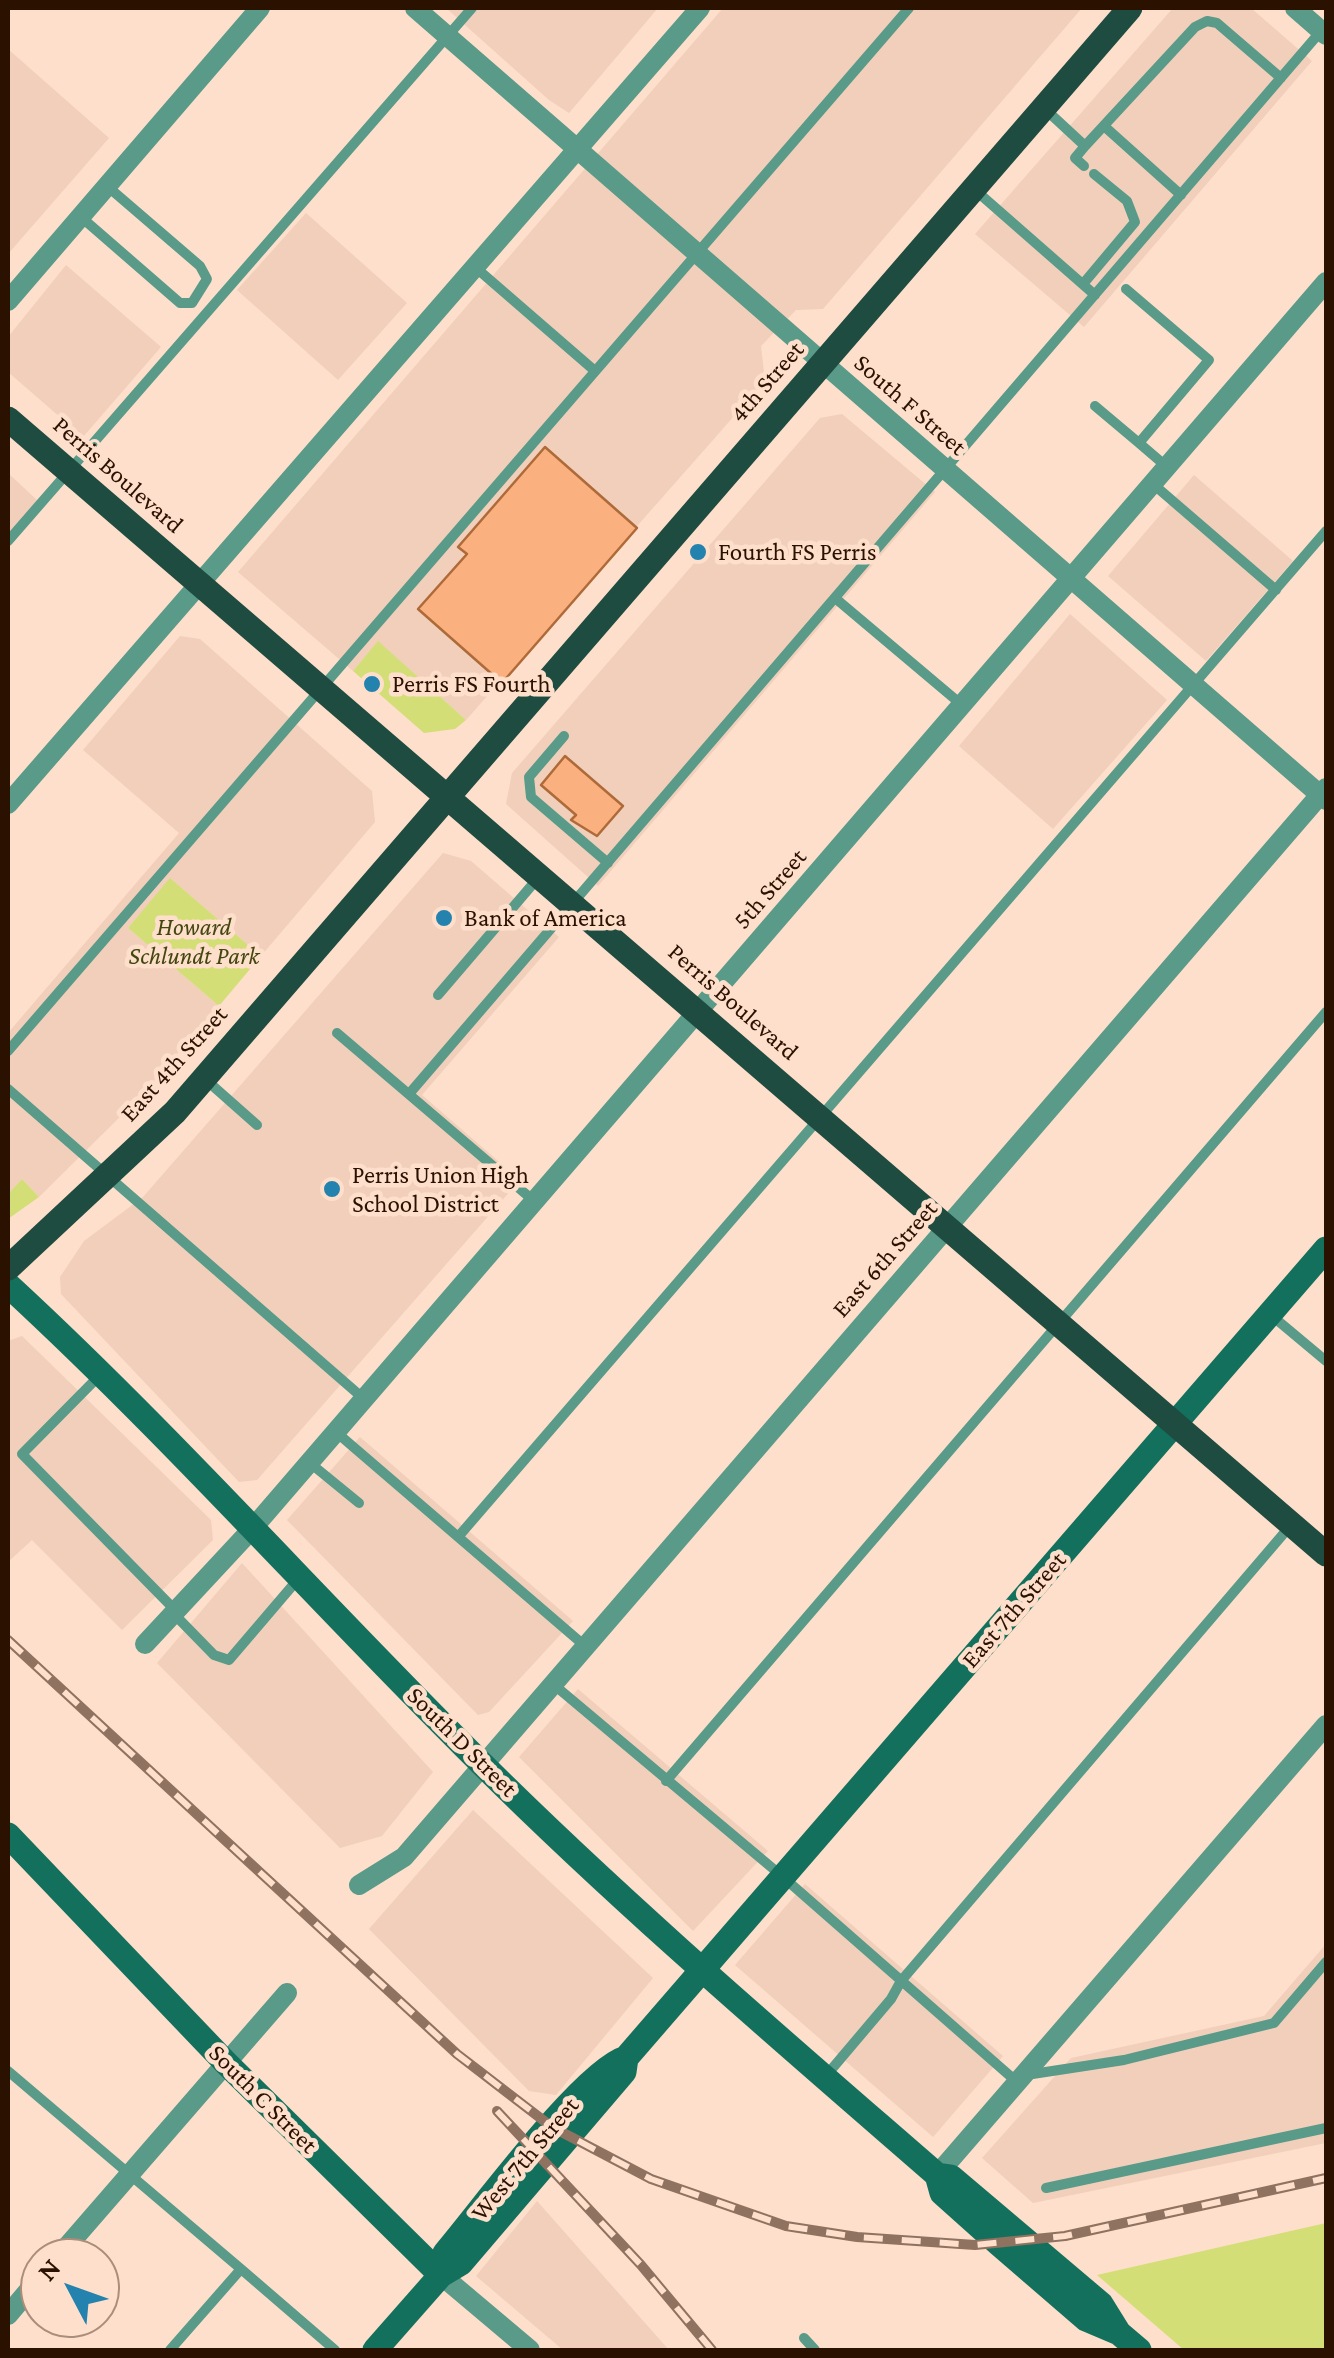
<!DOCTYPE html>
<style>
body{margin:0}
#map{position:relative;width:1334px;height:2358px;overflow:hidden;background:#fedfcb;font-family:"Crimson Pro",serif}
canvas{display:block}
.frame{position:absolute;inset:0;border:10px solid #2b1100;pointer-events:none}
.north{position:absolute;left:20px;top:2238px;width:100px;height:100px;box-sizing:border-box;background:#fedfcb;border:2px solid #aa8d7a;border-radius:50%;rotate:311deg;font-size:28px;font-weight:700;line-height:40px;text-align:center;color:#2b1100}
.north::after{content:'';display:block;margin:auto;width:35px;height:45px;background:#2482ae;clip-path:polygon(50% 0,100% 100%,50% 72%,0 100%)}
</style>
<div id="map">
<canvas width="1334" height="2358"></canvas>
<div class="frame"></div>
<div class="north">N</div>
</div>
<script>
const ctx = document.querySelector('canvas').getContext('2d');
ctx.lineJoin = 'round';
function fillPath(path, color) { ctx.fillStyle = color; ctx.fill(path, 'evenodd'); }
function trace(path, color, width, dash) { ctx.strokeStyle = color; ctx.lineWidth = width; ctx.lineCap = dash ? 'butt' : 'round'; ctx.setLineDash(dash || []); ctx.stroke(path); }
function write(font, color, halo, rows, align = 'center') {
  ctx.font = font + ' "Crimson Pro",serif'; ctx.lineWidth = 9; ctx.setLineDash([]); ctx.textBaseline = 'middle'; ctx.strokeStyle = halo; ctx.fillStyle = color; for (const [text, x, y, turn = 0] of rows) {
    ctx.save(); ctx.translate(x, y); ctx.rotate((+turn || 0) * Math.PI / 180); ctx.textAlign = isNaN(turn) ? turn : align; if (halo) ctx.strokeText(text, 0, 0); ctx.fillText(text, 0, 0); ctx.restore();
  }
}
fillPath(new Path2D(`
 M 446,8 L 658,8 L 569,113 L 549,100 Z
 M 723,8 L 1082,8 L 823,309 L 796,310 L 761,346 L 765,381 L 466,720 L 378,642 L 353,671 L 238,572 Z
 M 1173,8 L 1251,8 L 1312,61 L 1084,327 L 975,234 Z
 M 8,49 L 109,138 L 8,254 L 8,48 Z
 M 306,213 L 407,303 L 338,380 L 237,290 Z
 M 66,265 L 161,347 L 83,437 L 8,372 L 8,337 Z
 M 842,414 L 935,492 L 598,886 L 506,804 L 512,773 L 820,418 Z
 M 8,473 L 38,501 L 8,535 Z
 M 1194,475 L 1293,561 L 1206,661 L 1108,576 Z
 M 1070,614 L 1167,700 L 1053,829 L 959,746 Z
 M 180,636 L 200,639 L 372,791 L 375,822 L 261,956 L 171,879 L 128,928 L 219,1006 L 143,1094 L 39,1197 L 22,1179 L 8,1194 L 8,1033 L 179,833 L 83,750 Z
 M 443,853 L 471,861 L 559,937 L 422,1095 L 520,1180 L 257,1480 L 239,1482 L 61,1294 L 60,1277 L 84,1241 L 143,1197 Z
 M 22,1336 L 211,1520 L 213,1540 L 122,1630 L 32,1540 L 8,1562 L 8,1341 Z
 M 360,1437 L 573,1621 L 489,1712 L 478,1715 L 287,1520 Z
 M 242,1563 L 433,1772 L 382,1836 L 340,1848 L 157,1663 Z
 M 578,1689 L 768,1851 L 693,1931 L 519,1757 Z
 M 473,1810 L 653,1978 L 556,2095 L 529,2091 L 369,1929 Z
 M 805,1884 L 1003,2056 L 933,2137 L 735,1965 Z
 M 1326,1944 L 1326,2143 L 1033,2203 L 982,2158 L 1071,2058 L 1264,2016 Z
 M 537,2201 L 669,2350 L 563,2350 L 476,2276 Z`), '#f1cfba');
fillPath(new Path2D(`
 M 378,641 L 466,720 L 455,729 L 424,733 L 353,671 Z
 M 170,878 L 261,956 L 219,1006 L 128,928 Z
 M 22,1179 L 39,1197 L 8,1219 L 8,1194 Z
 M 1326,2223 L 1326,2350 L 1184,2350 L 1097,2275 Z`), '#d3de77');
const building = new Path2D(`
 M 545,447 L 637,528 L 502,683 L 418,609 L 467,554 L 458,547 Z
 M 565,756 L 623,806 L 597,836 L 571,820 L 576,815 L 541,785 Z`);
fillPath(building, '#fab07f');
trace(building, '#ae6a39', 2.5);
trace(new Path2D(`
 M 1044,108 L 1085,146 L 1195,27 L 1207,21 L 1217,23 L 1281,78
 M 1104,126 L 1181,195
 M 1084,166 L 1075,158 L 1085,146
 M 974,189 L 1095,295
 M 81,217 L 180,303 L 192,303 L 207,279 L 200,266 L 107,186
 M 475,267 L 595,371
 M 1083,284 L 1135,222 L 1127,201 L 1094,174
 M 1126,289 L 1209,360 L 1139,443 L 1167,467
 M 1095,406 L 1139,443
 M 1153,484 L 1276,590
 M 8,541 L 472,8
 M 835,598 L 962,705
 M 564,736 L 529,777 L 531,797 L 608,863
 M 438,995 L 538,878
 M 337,1033 L 534,1201
 M 8,1051 L 909,8
 M 205,1079 L 257,1125
 M 8,1089 L 364,1399
 M 409,1094 L 1321,31
 M 1271,1315 L 1326,1361
 M 101,1374 L 22,1454 L 176,1611
 M 336,1432 L 585,1646
 M 310,1463 L 359,1503
 M 458,1537 L 1326,531
 M 174,1614 L 214,1655 L 229,1660 L 299,1578
 M 553,1684 L 783,1877 L 1017,2082
 M 666,1781 L 1326,1012
 M 8,2071 L 241,2269
 M 1026,2075 L 1124,2060 L 1274,2023 L 1326,1962
 M 825,2077 L 891,1999 L 901,1981 L 1291,1525
 M 1046,2188 L 1326,2128
 M 804,2338 L 815,2350
 M 170,2350 L 241,2269 L 335,2350`), '#599a88', 10);
trace(new Path2D(`
 M 415,8 L 1326,800
 M 1295,8 L 1326,35
 M 8,301 L 260,8
 M 8,804 L 700,8
 M 145,1644 L 252,1529 L 1326,282
 M 359,1885 L 404,1857 L 1326,788
 M 937,2175 L 1326,1725
 M 57,2258 L 287,1993
 M 441,2275 L 530,2350
 M 8,2315 L 40,2277`), '#599a88', 20);
trace(new Path2D(`
 M 8,1285 C 173,1437 322,1606 482,1764 C 627,1908 783,2041 937,2175 L 951,2177 L 1101,2304 L 1119,2333 L 1139,2350
 M 8,1835 L 226,2063 L 441,2275
 M 937,2175 L 942,2193 L 999,2244 L 1086,2319 L 1119,2333
 M 441,2275 L 445,2253 C 480,2212 583,2071 626,2058 L 1326,1249
 M 375,2350 L 441,2275 L 461,2263 L 624,2072 L 626,2058`), '#13705d', 25);
trace(new Path2D(`
 M 8,419 L 1326,1554
 M 8,1268 L 175,1112 L 1130,8`), '#1e4c40', 25);
const rail = new Path2D(`
 M 8,1640 L 457,2054 L 552,2127 L 651,2179 L 786,2226 L 857,2237 L 975,2245 L 1065,2236 L 1326,2178
 M 497,2111 L 641,2265 L 712,2350`);
trace(rail, '#8f7260', 10);
trace(rail, '#fedfcb', 6, [19]);
for (const [x, y, r, color] of [
 [698,552,10,"#2482ae"],
 [372,684,10,"#2482ae"],
 [444,918,10,"#2482ae"],
 [332,1189,10,"#2482ae"]
]) { const dot = new Path2D(); dot.arc(x, y, r, 0, 2 * Math.PI); ctx.fillStyle = color; ctx.fill(dot); trace(dot, '#fedfcb', 4); }
write('25px', '#2b1100', '#fedfcb', [
 ["4th Street",767,382,-49],
 ["South F Street",910,405,41],
 ["Perris Boulevard",118,475,41],
 ["5th Street",770,889,-49],
 ["Perris Boulevard",733,1002,41],
 ["East 4th Street",174,1064,-48],
 ["East 6th Street",885,1259,-49],
 ["East 7th Street",1014,1610,-49],
 ["South D Street",462,1742,45],
 ["South C Street",263,2099,45],
 ["West 7th Street",525,2159,-50]
]);
write('25px', '#2b1100', '#fedfcb', [
 ["Fourth FS Perris",718,552],
 ["Perris FS Fourth",392,684],
 ["Bank of America",464,918],
 ["Perris Union High",352,1175],
 ["School District",352,1204]
], 'left');
write('italic 25px', '#42470f', '#fedfcb', [
 ["Howard",194,927],
 ["Schlundt Park",194,956]
]);
</script>
